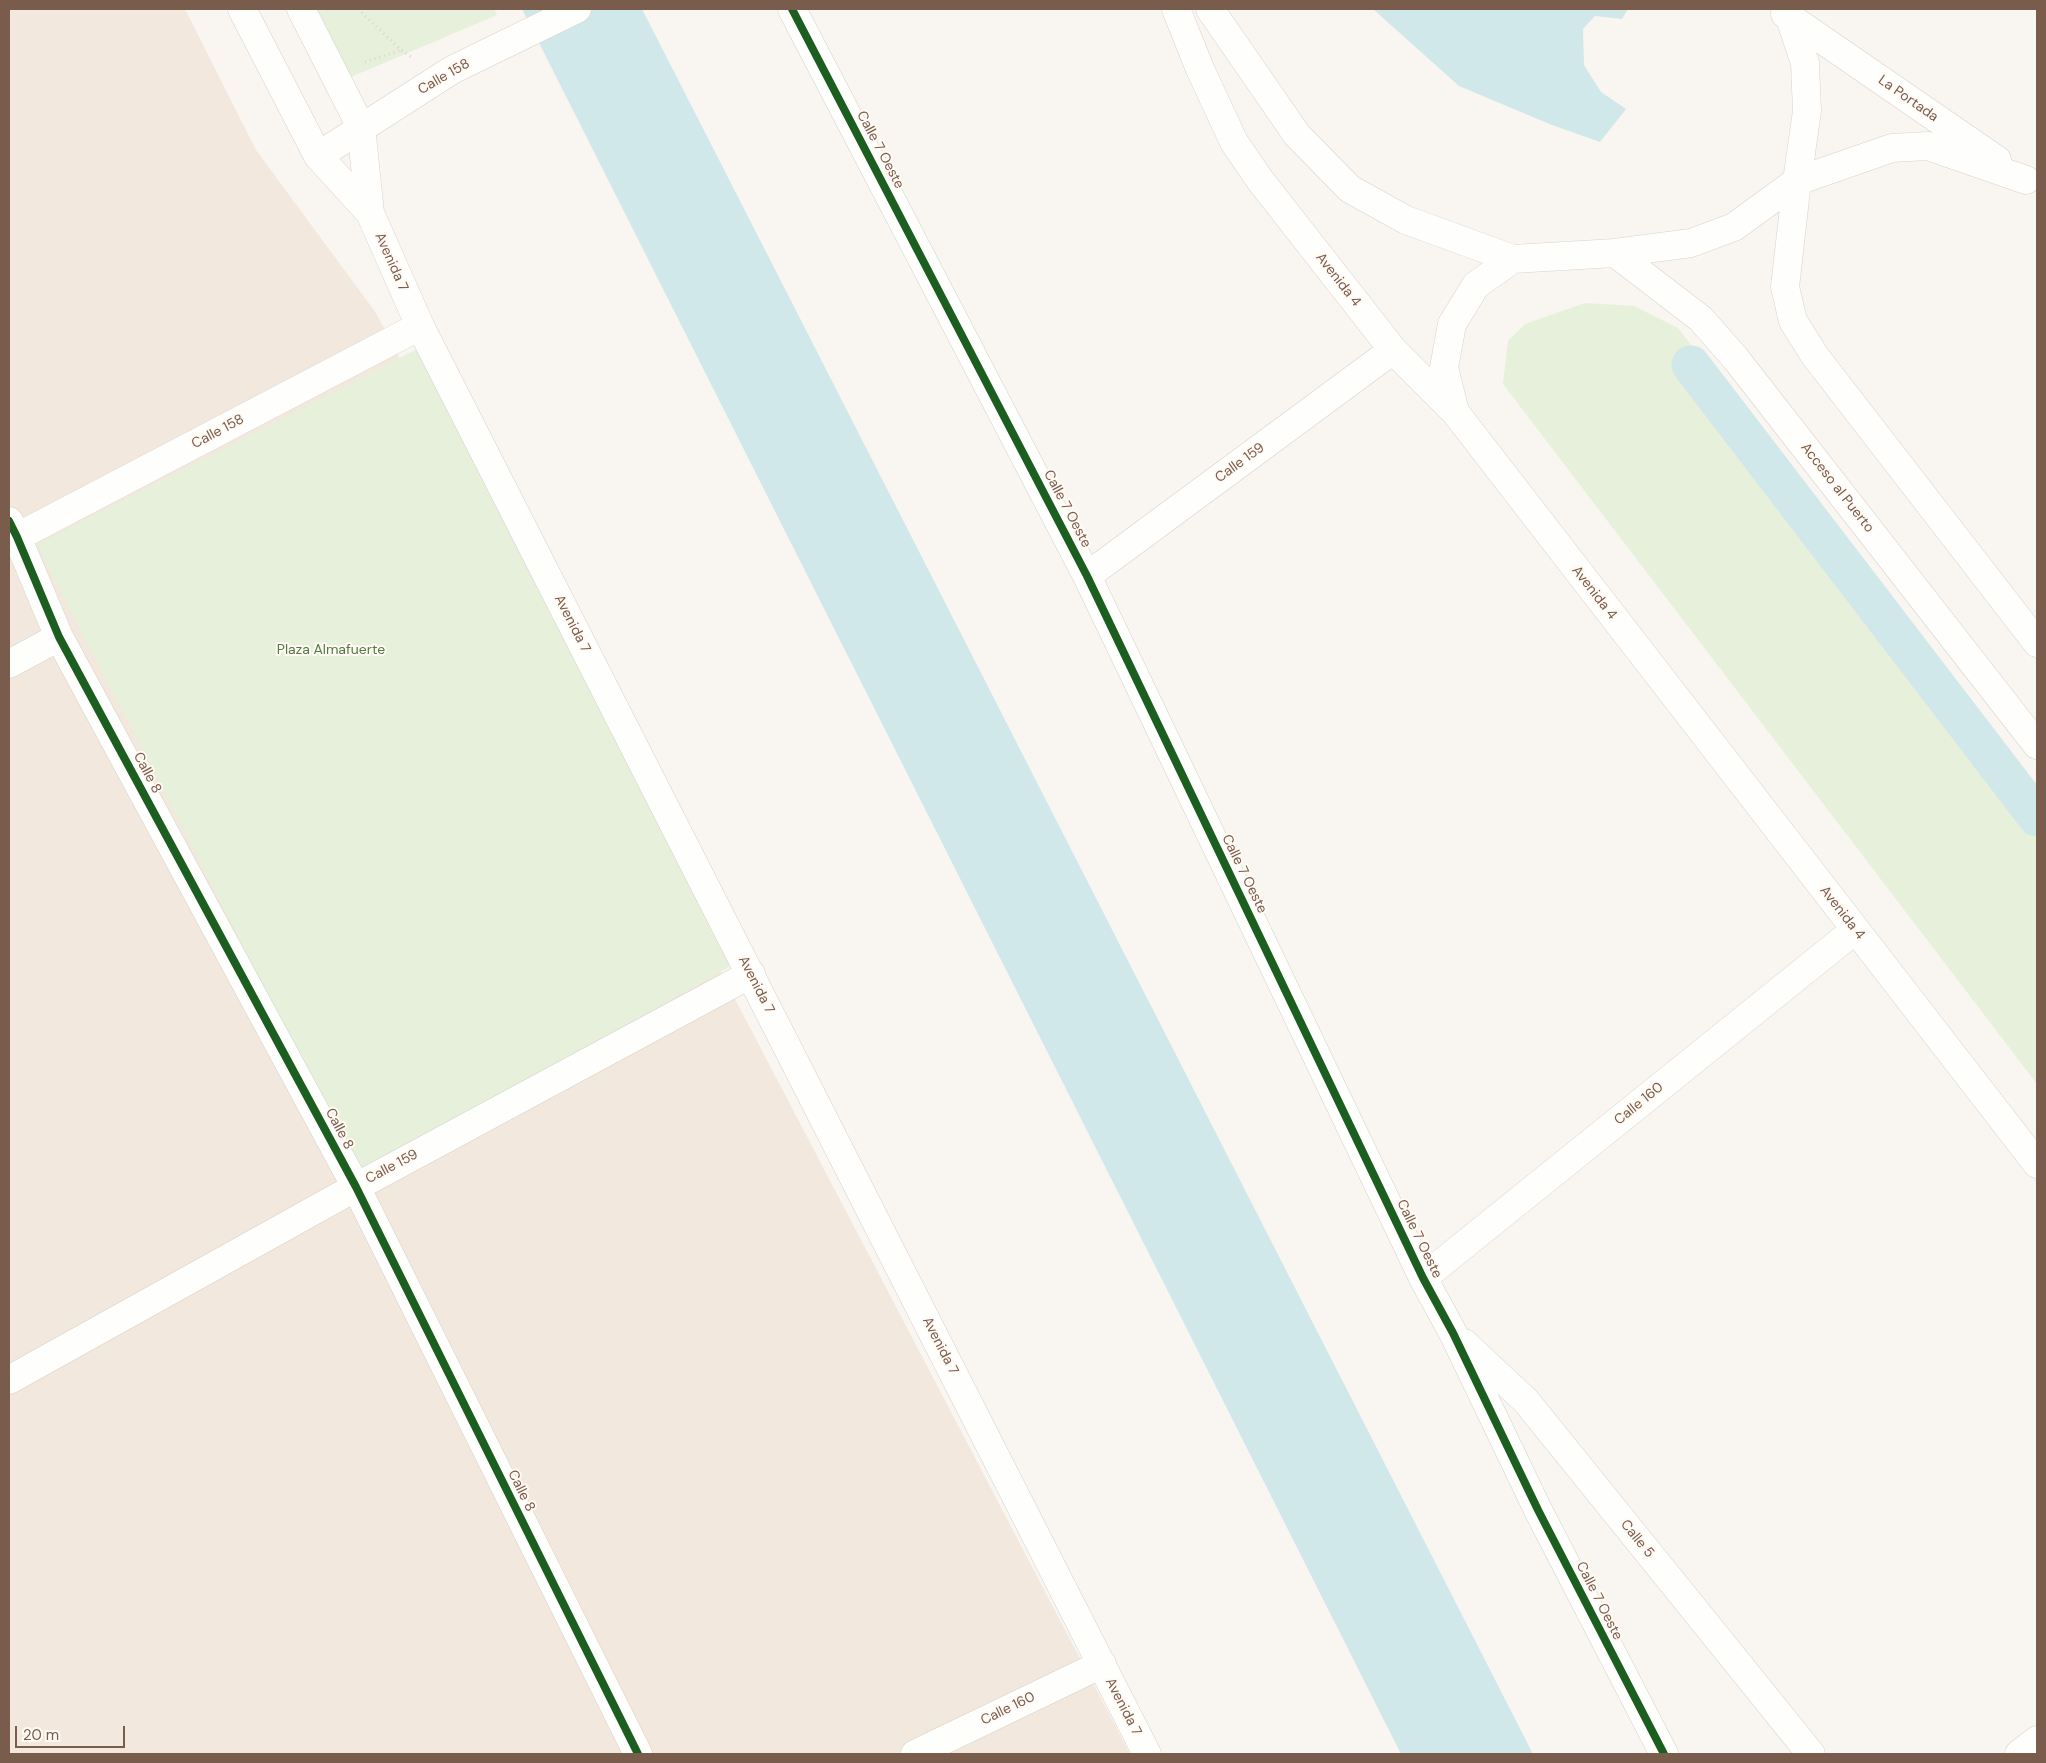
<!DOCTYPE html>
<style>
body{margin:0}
#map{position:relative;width:2046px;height:1763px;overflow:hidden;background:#f9f5f0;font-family:"DM Sans",sans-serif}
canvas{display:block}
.frame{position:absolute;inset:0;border:10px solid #7a5c4d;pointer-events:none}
.scale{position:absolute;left:15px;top:1726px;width:110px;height:22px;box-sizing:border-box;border:2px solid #7a5c4d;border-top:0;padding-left:6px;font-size:15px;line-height:18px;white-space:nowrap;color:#7a5c4d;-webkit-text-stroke:4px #fffaf3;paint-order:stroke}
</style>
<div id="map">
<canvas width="2046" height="1763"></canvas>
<div class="frame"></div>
<div class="scale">20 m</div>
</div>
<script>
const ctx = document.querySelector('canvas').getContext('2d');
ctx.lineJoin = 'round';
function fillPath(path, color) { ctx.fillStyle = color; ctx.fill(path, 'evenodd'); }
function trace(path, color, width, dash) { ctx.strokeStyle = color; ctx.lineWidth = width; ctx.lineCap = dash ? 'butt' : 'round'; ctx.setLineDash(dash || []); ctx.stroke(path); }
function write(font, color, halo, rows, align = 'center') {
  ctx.font = font + ' "DM Sans",sans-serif'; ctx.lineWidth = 4; ctx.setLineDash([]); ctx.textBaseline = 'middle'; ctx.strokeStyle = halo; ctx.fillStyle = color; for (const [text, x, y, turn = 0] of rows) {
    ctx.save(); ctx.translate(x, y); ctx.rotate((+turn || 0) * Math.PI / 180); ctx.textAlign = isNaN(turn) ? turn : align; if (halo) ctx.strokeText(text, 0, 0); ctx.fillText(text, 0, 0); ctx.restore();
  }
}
fillPath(new Path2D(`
 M 9,9 L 185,9 L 256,150 L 376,313 L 1130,1754 L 9,1754 Z`), '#f2e8de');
fillPath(new Path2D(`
 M 316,9 L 494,9 L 497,15 L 351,77 Z
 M 1585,303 L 1634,306 L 1678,328 L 2037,797 L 2037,1084 L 1503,384 L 1508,341 L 1525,324 Z
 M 417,349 L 731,966 L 360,1174 L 37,545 Z`), '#e7f0db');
fillPath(new Path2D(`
 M 522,9 L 642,9 L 1533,1754 L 1401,1754 Z
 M 1373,9 L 1628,9 L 1622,19 L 1595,16 L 1583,29 L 1584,65 L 1601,92 L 1626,109 L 1600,142 L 1552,125 L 1459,86 Z`), '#d0e8ea');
trace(new Path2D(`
 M 1691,365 L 2037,817`), '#d0e8ea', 39);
const minor = new Path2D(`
 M 792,9 L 1087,576 L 1423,1278 L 1453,1333 L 1538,1510 L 1664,1754
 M 318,156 L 452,70 L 577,9
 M 9,521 L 17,537 L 59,637 L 356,1187 L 638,1754
 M 17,537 L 420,326
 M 1087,576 L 1393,350
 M 9,664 L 59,637
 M 1423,1278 L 1855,930
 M 1464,1343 L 1526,1401 L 1811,1754
 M 9,1380 L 356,1187 L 751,974
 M 915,1754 L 1102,1664
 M 2019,1754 L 2037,1740`);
const secondary = new Path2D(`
 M 242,9 L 318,156 L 370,213 L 420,326 L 1147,1754
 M 301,9 L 361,127 L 370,213
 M 1176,9 L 1200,69 L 1234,142 L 1260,180 L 1393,350 L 1455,412 L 2037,1164
 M 1210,9 L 1297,135 L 1350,189 L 1406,220 L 1513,259 L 1615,253 L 1691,243 L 1734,227 L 1797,181 L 1807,111 L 1805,63 L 1790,18
 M 1785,14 L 1997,160
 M 2026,180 L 1928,146 L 1892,148 L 1797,181 L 1785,287 L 1793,321 L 1815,356 L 2037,643
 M 1615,253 L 1701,319 L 1736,359 L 2037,745
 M 1455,412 L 1444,368 L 1452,324 L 1476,285 L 1513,259`);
trace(minor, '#d7d1cb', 29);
trace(secondary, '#d9d2cb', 29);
trace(new Path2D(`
 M 358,9 L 401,50 L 411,57
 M 365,62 L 401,50`), '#dcd5d0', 3, [1, 4]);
trace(minor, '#fefefd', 28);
trace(secondary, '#fefefd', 28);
trace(new Path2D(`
 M 792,9 L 1087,576 L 1423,1278 L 1453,1333 L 1538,1510 L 1664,1754
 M 9,521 L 17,537 L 59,637 L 356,1187 L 638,1754`), '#1b5e20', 8);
write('14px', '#7a5c4d', '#fffaf3', [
 ["Calle 158",444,77,-30],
 ["La Portada",1908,99,35],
 ["Calle 7 Oeste",880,150,62],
 ["Avenida 7",391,262,66],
 ["Avenida 4",1338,280,52],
 ["Calle 158",218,432,-28],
 ["Calle 159",1240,463,-36],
 ["Acceso al Puerto",1837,488,52],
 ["Calle 7 Oeste",1067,509,62],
 ["Avenida 4",1594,593,52],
 ["Avenida 7",572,624,63],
 ["Calle 8",147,773,62],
 ["Calle 7 Oeste",1244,874,64],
 ["Avenida 4",1842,913,52],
 ["Avenida 7",756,985,63],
 ["Calle 160",1639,1104,-39],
 ["Calle 8",339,1129,62],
 ["Calle 159",392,1167,-28],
 ["Calle 7 Oeste",1419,1239,64],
 ["Avenida 7",940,1346,63],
 ["Calle 8",521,1491,64],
 ["Calle 5",1637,1539,51],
 ["Calle 7 Oeste",1599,1601,63],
 ["Avenida 7",1123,1707,63],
 ["Calle 160",1008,1709,-26]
]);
write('14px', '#537a41', '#fffaf3', [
 ["Plaza Almafuerte",331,650]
]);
</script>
